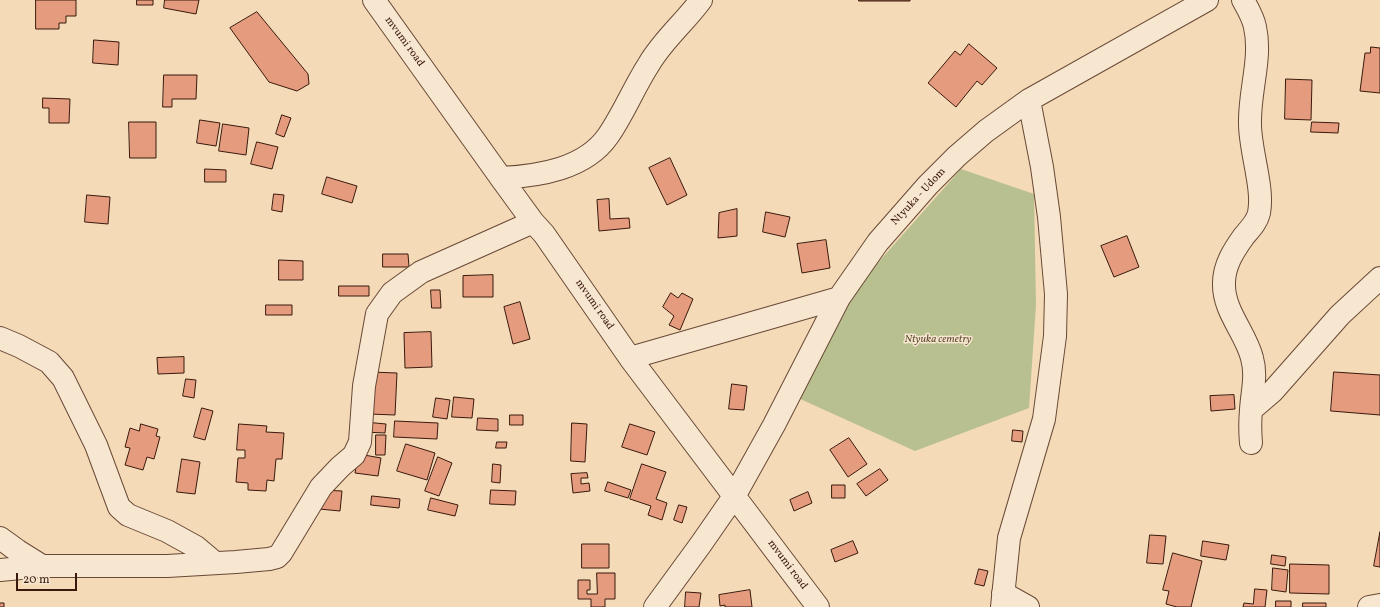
<!DOCTYPE html>
<style>
body{margin:0}
#map{position:relative;width:1380px;height:607px;overflow:hidden;background:#f4dab6;font-family:Vollkorn,serif}
canvas{display:block}
.scale{position:absolute;left:16px;top:573px;width:61px;height:18px;box-sizing:border-box;border:2px solid #39190d;border-top:0;padding-left:5px;font-size:12px;line-height:14px;white-space:nowrap;color:#39190d;-webkit-text-stroke:3px #f8e7d0;paint-order:stroke}
</style>
<div id="map">
<canvas width="1380" height="607"></canvas>
<div class="scale">20 m</div>
</div>
<script>
const ctx = document.querySelector('canvas').getContext('2d');
ctx.lineJoin = 'round';
function fillPath(path, color) { ctx.fillStyle = color; ctx.fill(path, 'evenodd'); }
function trace(path, color, width, dash) { ctx.strokeStyle = color; ctx.lineWidth = width; ctx.lineCap = dash ? 'butt' : 'round'; ctx.setLineDash(dash || []); ctx.stroke(path); }
function write(font, color, halo, rows, align = 'center') {
  ctx.font = font + ' Vollkorn,serif'; ctx.lineWidth = 3; ctx.setLineDash([]); ctx.textBaseline = 'middle'; ctx.strokeStyle = halo; ctx.fillStyle = color; for (const [text, x, y, turn = 0] of rows) {
    ctx.save(); ctx.translate(x, y); ctx.rotate((+turn || 0) * Math.PI / 180); ctx.textAlign = isNaN(turn) ? turn : align; if (halo) ctx.strokeText(text, 0, 0); ctx.fillText(text, 0, 0); ctx.restore();
  }
}
fillPath(new Path2D(`
 M 961,169 L 1034,194 L 1036,305 L 1029,408 L 915,451 L 798,398 L 843,302 Z`), '#b9c090');
const building = new Path2D(`
 M 36,0 L 76,0 L 76,16 L 66,16 L 66,23 L 59,23 L 59,29 L 36,29 Z
 M 137,0 L 153,0 L 153,5 L 137,5 Z
 M 165,0 L 199,0 L 196,14 L 164,8 Z
 M 859,0 L 910,0 L 910,1 L 859,1 Z
 M 257,12 L 308,74 L 309,84 L 297,91 L 269,82 L 230,28 Z
 M 94,40 L 119,42 L 118,65 L 93,63 Z
 M 969,44 L 997,68 L 982,85 L 977,81 L 956,107 L 928,83 L 955,51 L 960,55 Z
 M 1371,47 L 1380,48 L 1380,93 L 1360,91 L 1365,53 L 1370,53 Z
 M 164,75 L 197,75 L 196,99 L 172,99 L 172,107 L 163,107 Z
 M 1286,79 L 1312,80 L 1311,120 L 1285,119 Z
 M 43,98 L 70,99 L 69,123 L 49,123 L 49,108 L 43,108 Z
 M 282,115 L 291,118 L 284,137 L 276,134 Z
 M 200,120 L 220,123 L 216,146 L 197,143 Z
 M 129,122 L 156,122 L 156,158 L 130,158 Z
 M 1312,122 L 1339,123 L 1338,133 L 1311,132 Z
 M 223,124 L 249,128 L 246,155 L 219,151 Z
 M 257,142 L 278,147 L 272,169 L 251,164 Z
 M 670,158 L 687,195 L 667,205 L 649,168 Z
 M 205,169 L 226,170 L 226,182 L 205,182 Z
 M 327,177 L 357,186 L 352,203 L 322,194 Z
 M 274,194 L 284,195 L 282,212 L 272,210 Z
 M 87,195 L 110,197 L 108,224 L 85,222 Z
 M 609,199 L 610,219 L 629,218 L 630,228 L 599,231 L 597,200 Z
 M 737,209 L 737,236 L 718,238 L 719,213 Z
 M 766,212 L 790,217 L 785,237 L 763,232 Z
 M 1127,236 L 1139,267 L 1114,277 L 1101,246 Z
 M 826,240 L 830,268 L 802,273 L 797,244 Z
 M 383,254 L 408,254 L 409,267 L 383,267 Z
 M 279,260 L 303,261 L 303,280 L 279,280 Z
 M 493,275 L 493,297 L 463,297 L 463,276 Z
 M 339,286 L 369,286 L 369,296 L 339,296 Z
 M 431,290 L 440,290 L 441,308 L 432,308 Z
 M 671,293 L 678,298 L 682,293 L 693,299 L 680,330 L 669,325 L 674,316 L 663,307 Z
 M 520,302 L 530,339 L 513,344 L 504,307 Z
 M 266,305 L 292,305 L 292,315 L 266,315 Z
 M 431,332 L 432,367 L 405,368 L 404,333 Z
 M 184,357 L 184,373 L 158,374 L 157,358 Z
 M 371,372 L 397,373 L 395,415 L 369,414 Z
 M 1334,372 L 1380,375 L 1380,415 L 1331,411 Z
 M 186,379 L 196,380 L 194,398 L 183,396 Z
 M 732,384 L 747,386 L 744,410 L 729,409 Z
 M 1234,395 L 1235,409 L 1211,411 L 1210,396 Z
 M 454,397 L 474,399 L 472,418 L 452,417 Z
 M 436,398 L 450,400 L 447,419 L 433,417 Z
 M 202,408 L 213,411 L 205,440 L 194,437 Z
 M 510,415 L 523,415 L 523,425 L 510,425 Z
 M 478,418 L 498,419 L 498,431 L 477,430 Z
 M 395,421 L 438,423 L 437,439 L 394,437 Z
 M 365,422 L 386,424 L 385,433 L 364,432 Z
 M 572,423 L 587,424 L 585,462 L 571,461 Z
 M 141,424 L 158,429 L 156,436 L 160,437 L 154,459 L 147,457 L 143,470 L 125,465 L 130,448 L 125,447 L 130,428 L 139,431 Z
 M 239,424 L 267,426 L 266,432 L 284,433 L 282,459 L 276,459 L 274,481 L 267,480 L 266,491 L 248,490 L 248,483 L 236,482 L 238,458 L 245,458 L 245,450 L 237,450 Z
 M 630,424 L 655,432 L 647,455 L 622,447 Z
 M 1013,430 L 1023,431 L 1022,442 L 1012,441 Z
 M 376,435 L 386,435 L 385,455 L 376,455 Z
 M 849,438 L 867,464 L 848,477 L 830,450 Z
 M 497,442 L 507,442 L 506,448 L 496,448 Z
 M 406,444 L 435,453 L 427,480 L 397,471 Z
 M 364,455 L 381,458 L 378,476 L 355,473 L 357,461 L 363,462 Z
 M 438,457 L 452,463 L 439,496 L 425,491 Z
 M 182,459 L 200,462 L 195,494 L 177,492 Z
 M 493,464 L 501,465 L 500,483 L 492,482 Z
 M 642,464 L 666,472 L 656,499 L 667,503 L 662,520 L 648,515 L 651,506 L 630,499 Z
 M 880,469 L 888,480 L 866,496 L 857,484 Z
 M 587,473 L 588,478 L 581,478 L 581,484 L 589,483 L 590,491 L 573,493 L 571,474 Z
 M 608,482 L 631,490 L 628,498 L 605,491 Z
 M 832,485 L 845,485 L 845,498 L 832,498 Z
 M 321,490 L 342,491 L 340,511 L 319,509 Z
 M 491,490 L 516,491 L 515,505 L 490,504 Z
 M 808,492 L 812,503 L 794,511 L 790,500 Z
 M 372,496 L 400,499 L 399,508 L 371,505 Z
 M 431,498 L 458,505 L 455,516 L 428,510 Z
 M 679,505 L 687,507 L 682,523 L 674,520 Z
 M 1380,532 L 1380,567 L 1374,566 Z
 M 1150,535 L 1166,536 L 1163,564 L 1147,563 Z
 M 853,541 L 858,553 L 835,562 L 831,550 Z
 M 1203,541 L 1229,545 L 1226,560 L 1201,556 Z
 M 582,544 L 609,544 L 609,568 L 582,568 Z
 M 1173,553 L 1202,561 L 1191,607 L 1177,607 L 1166,604 L 1169,591 L 1163,590 Z
 M 1272,555 L 1286,557 L 1285,566 L 1271,564 Z
 M 1290,564 L 1329,565 L 1329,594 L 1290,593 Z
 M 1273,568 L 1288,570 L 1286,592 L 1272,590 Z
 M 979,569 L 988,571 L 984,586 L 975,584 Z
 M 597,573 L 615,573 L 615,599 L 605,599 L 605,607 L 591,607 L 591,599 L 578,599 L 578,580 L 590,580 L 590,590 L 587,590 L 587,594 L 597,594 Z
 M 1255,589 L 1267,590 L 1265,607 L 1243,607 L 1244,603 L 1253,604 Z
 M 750,590 L 752,607 L 725,607 L 725,605 L 720,606 L 719,595 Z
 M 686,592 L 701,593 L 699,607 L 685,607 Z
 M 1276,601 L 1291,601 L 1291,607 L 1276,607 Z
 M 0,603 L 4,603 L 4,607 L 0,607 Z
 M 1303,603 L 1326,603 L 1326,607 L 1303,607 Z`);
fillPath(building, '#e59b7d');
trace(building, '#39190d', 1);
const minor = new Path2D(`
 M 374,0 L 501,178 L 533,222 L 544,234 L 630,358 L 818,607
 M 1243,0 C 1248,9 1253,17 1255,27 C 1262,59 1249,91 1250,124 C 1250,151 1264,188 1259,213 C 1257,222 1250,229 1244,236 C 1234,250 1224,265 1224,283 C 1223,311 1246,333 1252,358 C 1257,376 1252,392 1251,410 C 1250,421 1250,432 1251,443
 M 501,178 C 539,176 585,169 608,136 C 624,113 634,87 649,64 C 663,40 685,22 701,0
 M 0,338 L 19,346 L 49,362 L 63,378 L 96,445 L 119,507 L 128,515 L 167,531 L 196,547 L 215,563
 M 630,358 L 839,298
 M 1251,410 L 1272,392 L 1340,315 L 1380,278
 M 0,538 L 18,551 L 42,566
 M 0,570 L 42,566 L 167,566 L 236,562 L 269,559 L 277,557 L 281,553 L 321,487 L 340,467 L 354,455 L 360,442 L 364,386 L 377,314 L 392,293 L 421,272 L 533,222
 M 1003,593 L 1028,607
 M 655,607 L 701,544 L 735,495 L 774,425 L 839,298 L 878,242 L 928,185 L 957,156 L 986,131 L 1029,100 L 1207,0
 M 1002,607 L 1009,538 L 1044,419 L 1055,336 L 1056,294 L 1049,217 L 1042,167 L 1029,100
 M 1369,607 L 1380,605`);
trace(minor, '#684937', 24);
trace(minor, '#f8e7d0', 22);
write('11px', '#39190d', '#f8e7d0', [
 ["mvumi road",404,42,54],
 ["Ntyuka - Udom",919,197,-47],
 ["mvumi road",594,305,55],
 ["mvumi road",787,565,53]
]);
write('italic 11px', '#5f4b34', '#f8e7d0', [
 ["Ntyuka cemetry",938,340]
]);
</script>
